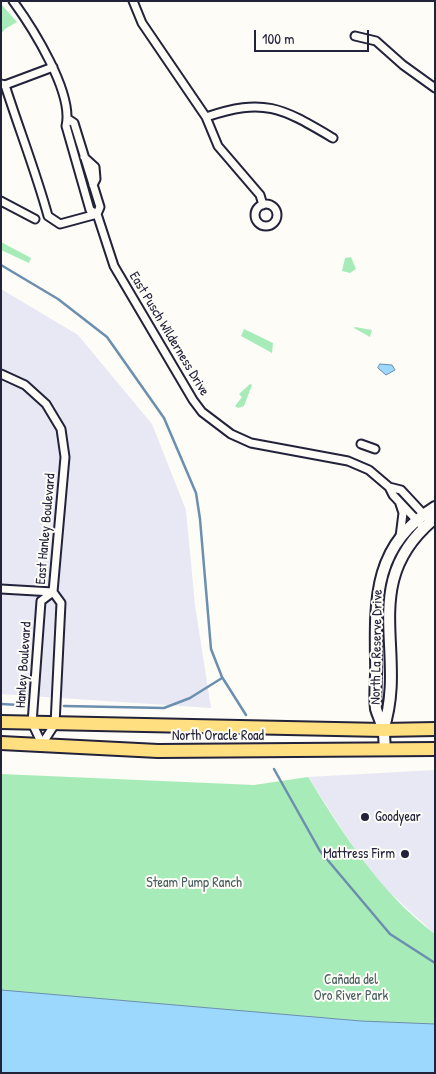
<!DOCTYPE html>
<meta charset="utf-8">
<style>
body{margin:0}
#map{position:relative;width:436px;height:1074px;overflow:hidden;background:#fdfcf7;font-family:"Patrick Hand",sans-serif}
canvas{display:block}
.frame{position:absolute;inset:0;border:2px solid #22223b;pointer-events:none}
.scale{position:absolute;left:254px;top:30px;width:115px;height:22px;box-sizing:border-box;border:2px solid #22223b;border-top:0;padding-left:6px;font-size:15px;line-height:18px;white-space:nowrap;color:#22223b;-webkit-text-stroke:4px #fdfcf7;paint-order:stroke}
</style>
<div id="map">
<canvas width="436" height="1074"></canvas>
<div class="frame"></div>
<div class="scale">100 m</div>
</div>
<script>
const ctx = document.querySelector('canvas').getContext('2d');
ctx.lineJoin = 'round';
function fillPath(path, color) { ctx.fillStyle = color; ctx.fill(path, 'evenodd'); }
function trace(path, color, width, dash) { ctx.strokeStyle = color; ctx.lineWidth = width; ctx.lineCap = dash ? 'butt' : 'round'; ctx.setLineDash(dash || []); ctx.stroke(path); }
function write(font, color, halo, rows, align = 'center') {
  ctx.font = font + ' "Patrick Hand",sans-serif'; ctx.lineWidth = 4; ctx.setLineDash([]); ctx.textBaseline = 'middle'; ctx.strokeStyle = halo; ctx.fillStyle = color; for (const [text, x, y, turn = 0] of rows) {
    ctx.save(); ctx.translate(x, y); ctx.rotate((+turn || 0) * Math.PI / 180); ctx.textAlign = isNaN(turn) ? turn : align; if (halo) ctx.strokeText(text, 0, 0); ctx.fillText(text, 0, 0); ctx.restore();
  }
}
fillPath(new Path2D(`
 M 1,289 L 78,335 L 152,424 L 186,510 L 195,605 L 211,708 L 1,694 Z
 M 435,770 L 435,934 L 387,890 L 363,862 L 308,777 Z`), '#e7e8f4');
fillPath(new Path2D(`
 M 1,4 L 17,22 L 5,29 L 1,34 Z
 M 1,242 L 31,258 L 29,263 L 1,250 Z
 M 351,257 L 356,269 L 350,273 L 342,271 L 345,258 Z
 M 355,327 L 372,330 L 370,337 L 354,328 Z
 M 244,329 L 273,343 L 272,353 L 241,336 Z
 M 250,384 L 252,385 L 244,406 L 238,408 L 235,406 L 242,397 L 239,394 Z
 M 1,774 L 254,785 L 308,777 C 344,835 380,893 435,934 L 435,1073 L 1,1073 Z`), '#a7ecb8');
const water = new Path2D(`
 M 380,364 L 392,365 L 395,370 L 386,375 L 378,368 Z
 M 1,990 L 361,1021 L 435,1024 L 435,1073 L 1,1073 Z`);
fillPath(water, '#9cd7fd');
trace(water, '#6b8faf', 1);
trace(new Path2D(`
 M 1,265 L 58,299 L 107,337 L 164,418 L 196,493 L 200,519 L 211,649 L 222,677 L 246,715
 M 1,704 L 20,705
 M 64,706 L 164,708 L 190,698 L 222,678
 M 274,769 L 320,851 L 390,934 L 435,963`), '#6b8faf', 2.5);
const street = new Path2D(`
 M 13,1 C 32,27 74,93 66,126 L 90,210 L 97,214 L 114,266 L 193,400 L 202,412 L 231,434 L 251,443 L 348,461 L 369,470 L 389,487
 M 133,1 L 142,23 L 206,117 L 218,146 L 260,195 L 263,205
 M 355,36 L 376,41 L 403,65 L 435,88
 M 1,84 L 5,85 C 19,129 36,172 48,216 L 60,224 L 97,214
 M 5,85 L 53,67
 M 206,117 C 265,97 282,108 333,138
 M 68,119 L 74,123 L 100,207 L 97,214
 M 84,157 L 95,167 L 96,179 L 93,185
 M 1,201 L 35,219
 M255 215a11 11 0 1 1 22 0a11 11 0 1 1-22 0Z
 M 1,374 L 25,385 L 46,404 L 61,429 L 65,457 L 53,592 L 61,603 L 55,724 L 42,744
 M 361,444 L 375,449
 M 400,504 L 403,513 L 400,537
 M 424,528 L 393,495 L 389,487 L 401,490 L 427,518
 M 1,589 L 53,592
 M 42,744 L 32,723 L 41,601 L 53,592`);
const secondary = new Path2D(`
 M 383,730 C 409,652 356,583 435,518
 M 385,749 C 384,743 385,736 383,730 C 382,723 378,716 376,709 C 374,693 377,675 376,659 C 375,596 375,544 435,507`);
const highway = new Path2D(`
 M 1,722 L 383,730 L 435,729
 M 1,743 L 158,751 L 435,749`);
trace(street, '#22223b', 11);
trace(secondary, '#22223b', 14);
trace(highway, '#22223b', 16);
trace(street, '#fdfcf7', 7);
trace(secondary, '#fdfcf7', 10);
trace(highway, '#ffdf80', 12);
for (const [x, y, r, color] of [
 [365,817,5,"#22223b"],
 [405,854,5,"#22223b"]
]) { const dot = new Path2D(); dot.arc(x, y, r, 0, 2 * Math.PI); ctx.fillStyle = color; ctx.fill(dot); trace(dot, '#fdfcf7', 2); }
write('14px', '#22223b', '#fdfcf7', [
 ["East Pusch Wilderness Drive",169,334,59],
 ["East Hanley Boulevard",46,529,-85],
 ["North La Reserve Drive",377,647,-89],
 ["Hanley Boulevard",24,665,-86],
 ["North Oracle Road",218,736]
]);
write('14px', '#22223b', '#fdfcf7', [
 ["Goodyear",375,817],
 ["Mattress Firm",395,854,"right"]
], 'left');
write('14px', '#4a5f60', '#fdfcf7', [
 ["Steam Pump Ranch",194,883],
 ["Cañada del",351,980],
 ["Oro River Park",351,996]
]);
</script>
